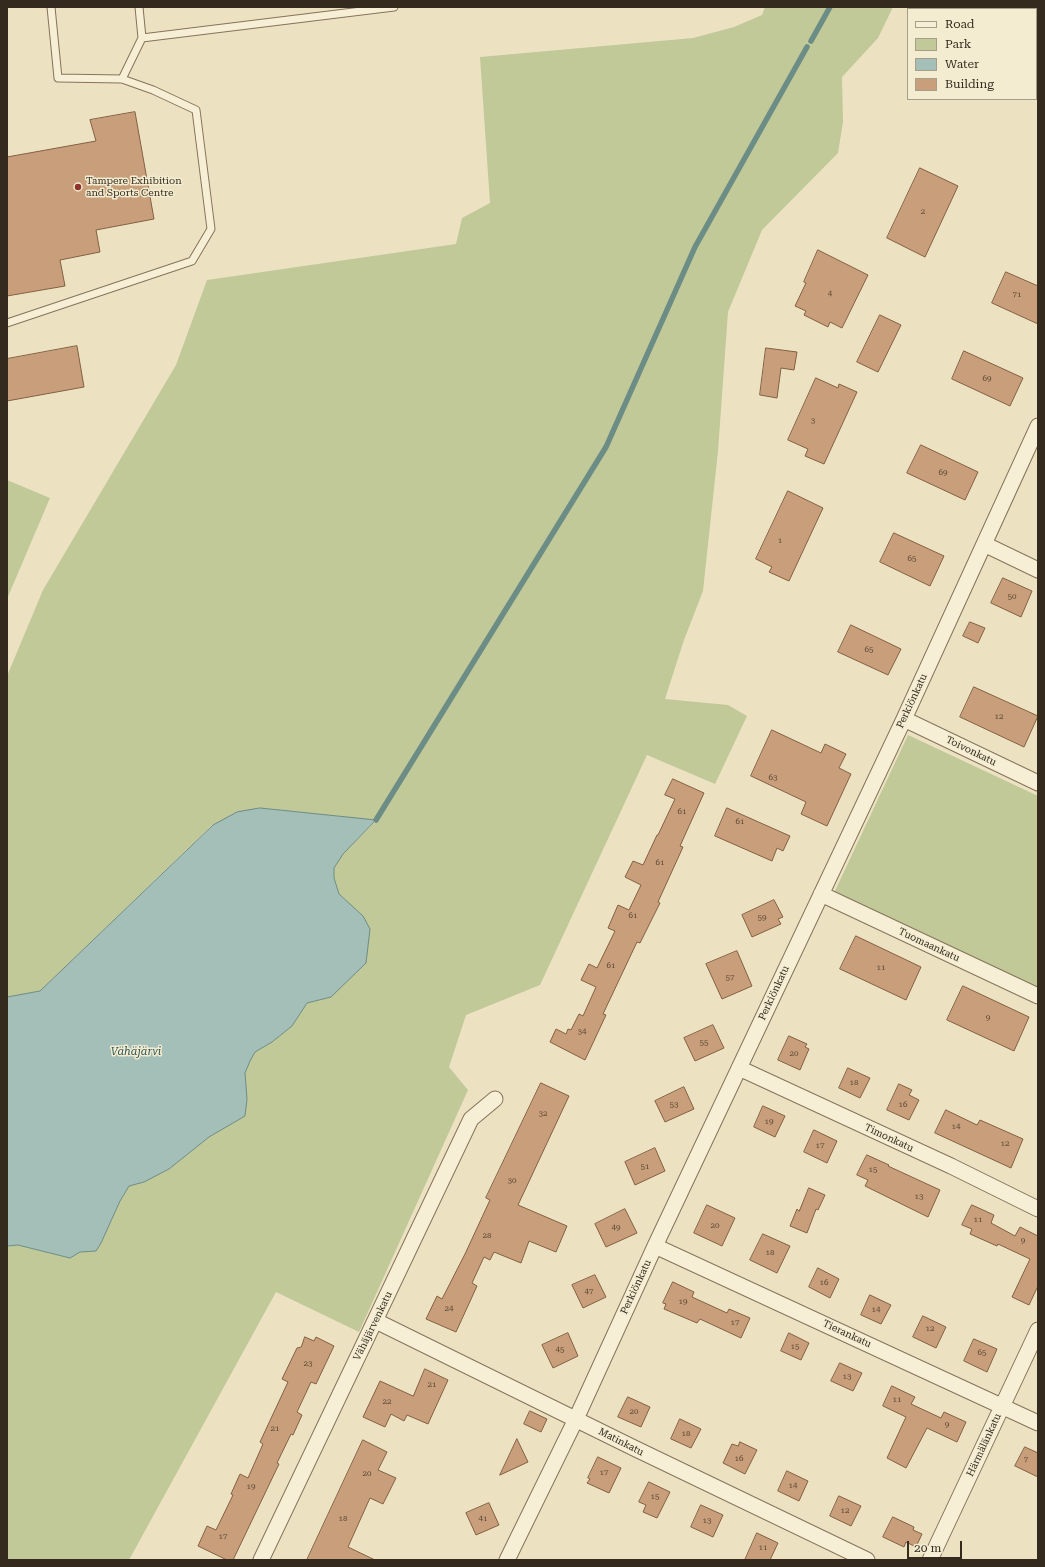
<!DOCTYPE html>
<meta charset="utf-8">
<style>
body{margin:0}
#map{position:relative;width:1045px;height:1567px;overflow:hidden;background:#ece2c2;font-family:"Roboto Serif",serif}
canvas{display:block}
.frame{position:absolute;inset:0;border:8px solid #352a1e;pointer-events:none}
.legend{position:absolute;left:907px;top:8px;width:130px;height:92px;box-sizing:border-box;background:#f3ecd1;border:1px solid #a79e89;margin:0;padding:5px 7px;list-style:none;font-size:12px;color:#352a1e}
.legend li{display:flex;align-items:center;gap:8px;height:20px}
.legend b{width:20px;border:1px solid #a79e89}
.scale{position:absolute;left:907px;top:1541px;width:55px;height:18px;box-sizing:border-box;border:2px solid #352a1e;border-top:0;padding-left:5px;font-size:12px;line-height:14px;white-space:nowrap;color:#352a1e;-webkit-text-stroke:3px #f3ecd1;paint-order:stroke}
</style>
<div id="map">
<canvas width="1045" height="1567"></canvas>
<div class="frame"></div>
<ul class="legend">
<li><b style="height:5px;background:#f7efd5"></b>Road</li>
<li><b style="height:11px;background:#c0c997"></b>Park</li>
<li><b style="height:11px;background:#a4beb8"></b>Water</li>
<li><b style="height:11px;background:#c89f7a"></b>Building</li>
</ul>
<div class="scale">20 m</div>
</div>
<script>
const ctx = document.querySelector('canvas').getContext('2d');
ctx.lineJoin = 'round';
function fillPath(path, color) { ctx.fillStyle = color; ctx.fill(path, 'evenodd'); }
function trace(path, color, width, dash) { ctx.strokeStyle = color; ctx.lineWidth = width; ctx.lineCap = dash ? 'butt' : 'round'; ctx.setLineDash(dash || []); ctx.stroke(path); }
function write(font, color, halo, rows, align = 'center') {
  ctx.font = font + ' "Roboto Serif",serif'; ctx.lineWidth = 3; ctx.setLineDash([]); ctx.textBaseline = 'middle'; ctx.strokeStyle = halo; ctx.fillStyle = color; for (const [text, x, y, turn = 0] of rows) {
    ctx.save(); ctx.translate(x, y); ctx.rotate((+turn || 0) * Math.PI / 180); ctx.textAlign = isNaN(turn) ? turn : align; if (halo) ctx.strokeText(text, 0, 0); ctx.fillText(text, 0, 0); ctx.restore();
  }
}
fillPath(new Path2D(`
 M 765,7 L 893,7 L 878,38 L 842,77 L 843,122 L 838,153 L 762,230 L 728,312 L 718,451 L 703,591 L 684,640 L 665,699 L 728,705 L 747,716 L 715,784 L 647,755 L 540,985 L 466,1015 L 449,1067 L 468,1090 L 359,1332 L 276,1292 L 129,1560 L 7,1560 L 7,1246 L 18,1245 L 70,1258 L 80,1252 L 96,1251 L 101,1243 L 120,1201 L 129,1186 L 144,1182 L 169,1169 L 209,1137 L 245,1116 L 247,1099 L 245,1073 L 250,1061 L 255,1052 L 272,1042 L 292,1026 L 307,1003 L 331,997 L 363,916 L 339,894 L 334,878 L 334,868 L 343,854 L 376,821 L 260,808 L 212,825 L 40,991 L 7,997 L 7,676 L 43,590 L 176,365 L 207,280 L 456,244 L 462,218 L 490,203 L 480,57 L 693,38 L 734,27 L 762,15 Z
 M 7,480 L 50,498 L 7,599 Z
 M 908,735 L 1038,796 L 1038,988 L 834,893 Z`), '#c0c997');
const water = new Path2D(`
 M 260,808 L 376,820 L 343,854 L 334,868 L 334,878 L 339,894 L 363,916 L 370,929 L 366,963 L 331,997 L 307,1003 L 292,1026 L 272,1042 L 255,1052 L 250,1061 L 245,1073 L 247,1099 L 245,1116 L 209,1137 L 169,1169 L 144,1182 L 129,1186 L 120,1201 L 101,1243 L 96,1251 L 80,1252 L 70,1258 L 18,1245 L 7,1246 L 7,997 L 40,991 L 213,825 L 237,812 Z`);
fillPath(water, '#a4beb8');
trace(water, '#6c8c86', 1);
trace(new Path2D(`
 M 811,41 L 830,7
 M 376,820 L 606,447 L 695,247 L 807,47`), '#6c8c86', 5.5);
const building = new Path2D(`
 M 135,112 L 154,219 L 96,230 L 100,252 L 60,260 L 65,286 L 7,296 L 7,157 L 96,141 L 90,120 Z
 M 920,168 L 958,186 L 925,257 L 887,238 Z
 M 818,250 L 868,275 L 842,328 L 830,322 L 828,327 L 804,315 L 806,311 L 795,306 L 806,283 L 804,282 Z
 M 1006,272 L 1038,286 L 1038,324 L 992,303 Z
 M 880,315 L 901,325 L 878,372 L 857,362 Z
 M 77,346 L 84,387 L 7,401 L 7,359 Z
 M 766,348 L 797,352 L 794,370 L 781,368 L 777,398 L 760,395 Z
 M 964,351 L 1023,378 L 1010,406 L 952,379 Z
 M 816,378 L 838,388 L 839,384 L 857,392 L 824,464 L 805,456 L 808,449 L 788,440 Z
 M 921,445 L 978,472 L 965,500 L 907,473 Z
 M 788,491 L 823,508 L 789,581 L 769,572 L 772,567 L 756,559 Z
 M 894,533 L 944,556 L 930,586 L 880,562 Z
 M 1003,578 L 1032,591 L 1021,617 L 991,603 Z
 M 970,622 L 985,628 L 978,643 L 963,636 Z
 M 851,625 L 901,649 L 888,675 L 838,652 Z
 M 974,687 L 1038,716 L 1024,747 L 960,717 Z
 M 772,730 L 821,753 L 825,744 L 846,754 L 839,768 L 851,774 L 827,826 L 801,814 L 806,802 L 751,776 Z
 M 673,779 L 704,793 L 680,846 L 683,847 L 658,902 L 660,903 L 640,943 L 637,942 L 603,1014 L 606,1015 L 585,1060 L 550,1042 L 556,1029 L 566,1034 L 568,1029 L 571,1030 L 579,1014 L 583,1016 L 596,987 L 581,980 L 589,964 L 597,968 L 615,931 L 608,928 L 618,905 L 629,910 L 641,885 L 625,877 L 633,861 L 643,865 L 657,835 L 658,835 L 675,799 L 665,795 Z
 M 727,808 L 790,836 L 783,851 L 777,848 L 772,861 L 715,836 Z
 M 774,900 L 783,917 L 778,919 L 781,924 L 752,937 L 742,915 Z
 M 856,936 L 921,967 L 906,1000 L 840,969 Z
 M 737,951 L 752,986 L 722,999 L 706,964 Z
 M 963,986 L 1029,1017 L 1014,1051 L 947,1020 Z
 M 713,1025 L 724,1048 L 695,1061 L 684,1038 Z
 M 789,1036 L 807,1044 L 805,1047 L 809,1049 L 800,1070 L 778,1060 Z
 M 848,1068 L 870,1078 L 860,1098 L 839,1088 Z
 M 541,1083 L 569,1096 L 518,1205 L 567,1226 L 556,1252 L 529,1241 L 521,1263 L 494,1252 L 490,1260 L 484,1257 L 472,1283 L 477,1286 L 456,1332 L 426,1319 L 437,1296 L 442,1299 L 465,1254 L 490,1200 L 486,1198 Z
 M 899,1084 L 912,1090 L 909,1095 L 919,1100 L 909,1120 L 887,1110 Z
 M 684,1087 L 694,1109 L 665,1122 L 655,1101 Z
 M 763,1106 L 785,1116 L 775,1137 L 754,1127 Z
 M 946,1110 L 977,1125 L 980,1120 L 1023,1139 L 1011,1168 L 935,1133 Z
 M 814,1130 L 837,1141 L 827,1163 L 804,1152 Z
 M 655,1148 L 665,1171 L 635,1185 L 625,1162 Z
 M 867,1155 L 889,1165 L 888,1166 L 940,1190 L 928,1217 L 865,1186 L 868,1180 L 857,1175 Z
 M 809,1188 L 825,1195 L 818,1210 L 816,1209 L 807,1233 L 790,1226 L 797,1209 L 799,1211 Z
 M 707,1205 L 735,1218 L 722,1246 L 694,1233 Z
 M 972,1205 L 994,1215 L 991,1223 L 1015,1236 L 1020,1227 L 1038,1236 L 1038,1286 L 1029,1305 L 1012,1297 L 1030,1259 L 998,1244 L 997,1246 L 970,1234 L 972,1229 L 962,1225 Z
 M 625,1209 L 637,1233 L 606,1247 L 595,1224 Z
 M 763,1234 L 790,1246 L 777,1273 L 750,1260 Z
 M 818,1268 L 839,1279 L 830,1298 L 809,1287 Z
 M 595,1275 L 606,1297 L 583,1308 L 572,1285 Z
 M 673,1282 L 694,1292 L 692,1297 L 727,1313 L 729,1309 L 750,1318 L 741,1338 L 700,1319 L 697,1323 L 664,1309 L 666,1304 L 663,1303 Z
 M 870,1295 L 891,1305 L 881,1324 L 861,1315 Z
 M 923,1316 L 946,1327 L 936,1348 L 913,1337 Z
 M 568,1333 L 578,1356 L 553,1368 L 542,1345 Z
 M 789,1333 L 809,1343 L 801,1360 L 781,1351 Z
 M 305,1337 L 314,1341 L 316,1337 L 334,1346 L 316,1384 L 311,1382 L 297,1412 L 302,1415 L 293,1435 L 291,1434 L 277,1463 L 279,1464 L 233,1560 L 227,1560 L 198,1546 L 207,1526 L 216,1530 L 233,1495 L 231,1494 L 240,1474 L 248,1478 L 263,1444 L 260,1442 L 288,1382 L 282,1379 L 297,1348 L 301,1347 Z
 M 974,1339 L 997,1349 L 987,1372 L 964,1361 Z
 M 840,1363 L 862,1373 L 853,1391 L 831,1381 Z
 M 425,1369 L 448,1380 L 428,1424 L 407,1415 L 404,1421 L 391,1414 L 385,1427 L 363,1417 L 380,1381 L 413,1396 Z
 M 892,1386 L 915,1397 L 911,1404 L 941,1418 L 944,1412 L 966,1422 L 957,1442 L 927,1428 L 906,1468 L 887,1458 L 906,1417 L 883,1406 Z
 M 628,1397 L 650,1407 L 641,1427 L 618,1417 Z
 M 530,1411 L 547,1419 L 541,1432 L 524,1424 Z
 M 680,1419 L 701,1429 L 691,1448 L 671,1439 Z
 M 517,1439 L 528,1462 L 500,1475 Z
 M 363,1440 L 387,1452 L 378,1470 L 396,1478 L 383,1504 L 370,1498 L 348,1547 L 375,1560 L 307,1560 Z
 M 740,1442 L 757,1450 L 745,1474 L 723,1463 L 732,1444 L 738,1446 Z
 M 1025,1447 L 1038,1453 L 1038,1477 L 1015,1466 Z
 M 598,1457 L 621,1468 L 609,1493 L 587,1483 L 590,1479 L 588,1478 Z
 M 787,1471 L 808,1481 L 799,1501 L 778,1491 Z
 M 649,1482 L 670,1492 L 657,1518 L 643,1512 L 646,1505 L 639,1502 Z
 M 839,1496 L 861,1506 L 851,1526 L 830,1516 Z
 M 489,1503 L 499,1525 L 476,1535 L 466,1513 Z
 M 701,1505 L 723,1515 L 713,1537 L 691,1527 Z
 M 893,1517 L 914,1527 L 913,1530 L 922,1534 L 916,1547 L 906,1542 L 904,1547 L 883,1537 Z
 M 757,1533 L 778,1543 L 770,1560 L 745,1560 Z`);
fillPath(building, '#c89f7a');
trace(building, '#835f41', 1);
const lane = new Path2D(`
 M 139,7 L 142,38
 M 985,9 L 986,7
 M 1036,47 L 1038,48
 M 122,79 L 142,38 L 394,7
 M 7,323 L 192,261 L 211,229 L 196,110 L 153,90 L 122,79 L 58,78 L 51,7`);
const street = new Path2D(`
 M 984,544 L 1038,570
 M 904,719 L 1038,783
 M 821,894 L 1038,996
 M 739,1068 L 951,1166 L 1038,1209
 M 655,1246 L 1038,1423
 M 376,1321 L 634,1448 L 867,1560
 M 261,1560 L 471,1119 L 495,1099
 M 507,1560 L 576,1419 L 655,1246 L 904,719 L 1038,426
 M 930,1560 L 1038,1330`);
trace(lane, '#85735a', 9);
trace(street, '#85735a', 17);
trace(lane, '#f7efd5', 7);
trace(street, '#f7efd5', 15);
for (const [x, y, r, color] of [
 [78,187,4,"#91332d"]
]) { const dot = new Path2D(); dot.arc(x, y, r, 0, 2 * Math.PI); ctx.fillStyle = color; ctx.fill(dot); trace(dot, '#f3ecd1', 1.5); }
write('8px', '#5a4735', null, [
 ["2",923,212],
 ["4",830,294],
 ["71",1017,295],
 ["69",987,379],
 ["3",813,421],
 ["69",943,473],
 ["1",780,541],
 ["65",912,559],
 ["50",1012,597],
 ["65",869,650],
 ["12",999,717],
 ["63",773,778],
 ["61",682,812],
 ["61",740,822],
 ["61",660,863],
 ["61",633,916],
 ["59",762,918],
 ["61",611,966],
 ["11",881,968],
 ["57",730,978],
 ["9",988,1018],
 ["34",582,1032],
 ["55",704,1043],
 ["20",794,1054],
 ["18",854,1083],
 ["53",674,1105],
 ["16",903,1105],
 ["32",543,1114],
 ["19",769,1122],
 ["14",956,1127],
 ["12",1005,1144],
 ["17",820,1146],
 ["51",645,1167],
 ["15",873,1170],
 ["30",512,1181],
 ["13",919,1197],
 ["11",978,1220],
 ["20",715,1226],
 ["49",616,1228],
 ["28",487,1236],
 ["9",1023,1241],
 ["18",770,1253],
 ["16",824,1283],
 ["47",589,1292],
 ["19",683,1302],
 ["24",449,1309],
 ["14",876,1310],
 ["17",735,1323],
 ["12",930,1329],
 ["15",795,1347],
 ["45",560,1350],
 ["65",982,1353],
 ["23",308,1364],
 ["13",847,1377],
 ["21",432,1385],
 ["11",897,1400],
 ["22",387,1402],
 ["20",634,1412],
 ["9",947,1425],
 ["21",275,1429],
 ["18",686,1434],
 ["16",739,1459],
 ["7",1026,1460],
 ["17",604,1473],
 ["20",367,1474],
 ["14",793,1486],
 ["19",251,1487],
 ["15",655,1497],
 ["12",845,1511],
 ["18",343,1519],
 ["41",483,1519],
 ["13",707,1521],
 ["17",223,1537],
 ["11",763,1548]
]);
write('10px', '#352a1e', '#f3ecd1', [
 ["Tampere Exhibition",86,181],
 ["and Sports Centre",86,193]
], 'left');
write('10px', '#352a1e', '#f3ecd1', [
 ["Perkiönkatu",912,701,-65],
 ["Toivonkatu",971,751,26],
 ["Tuomaankatu",929,945,25],
 ["Perkiönkatu",774,993,-65],
 ["Timonkatu",889,1138,25],
 ["Perkiönkatu",636,1287,-65],
 ["Vähäjärvenkatu",373,1326,-64],
 ["Tierankatu",847,1334,25],
 ["Matinkatu",621,1442,27],
 ["Härmälänkatu",984,1445,-65]
]);
write('italic 11px', '#2e5454', '#f3ecd1', [
 ["Vähäjärvi",136,1052]
]);
</script>
